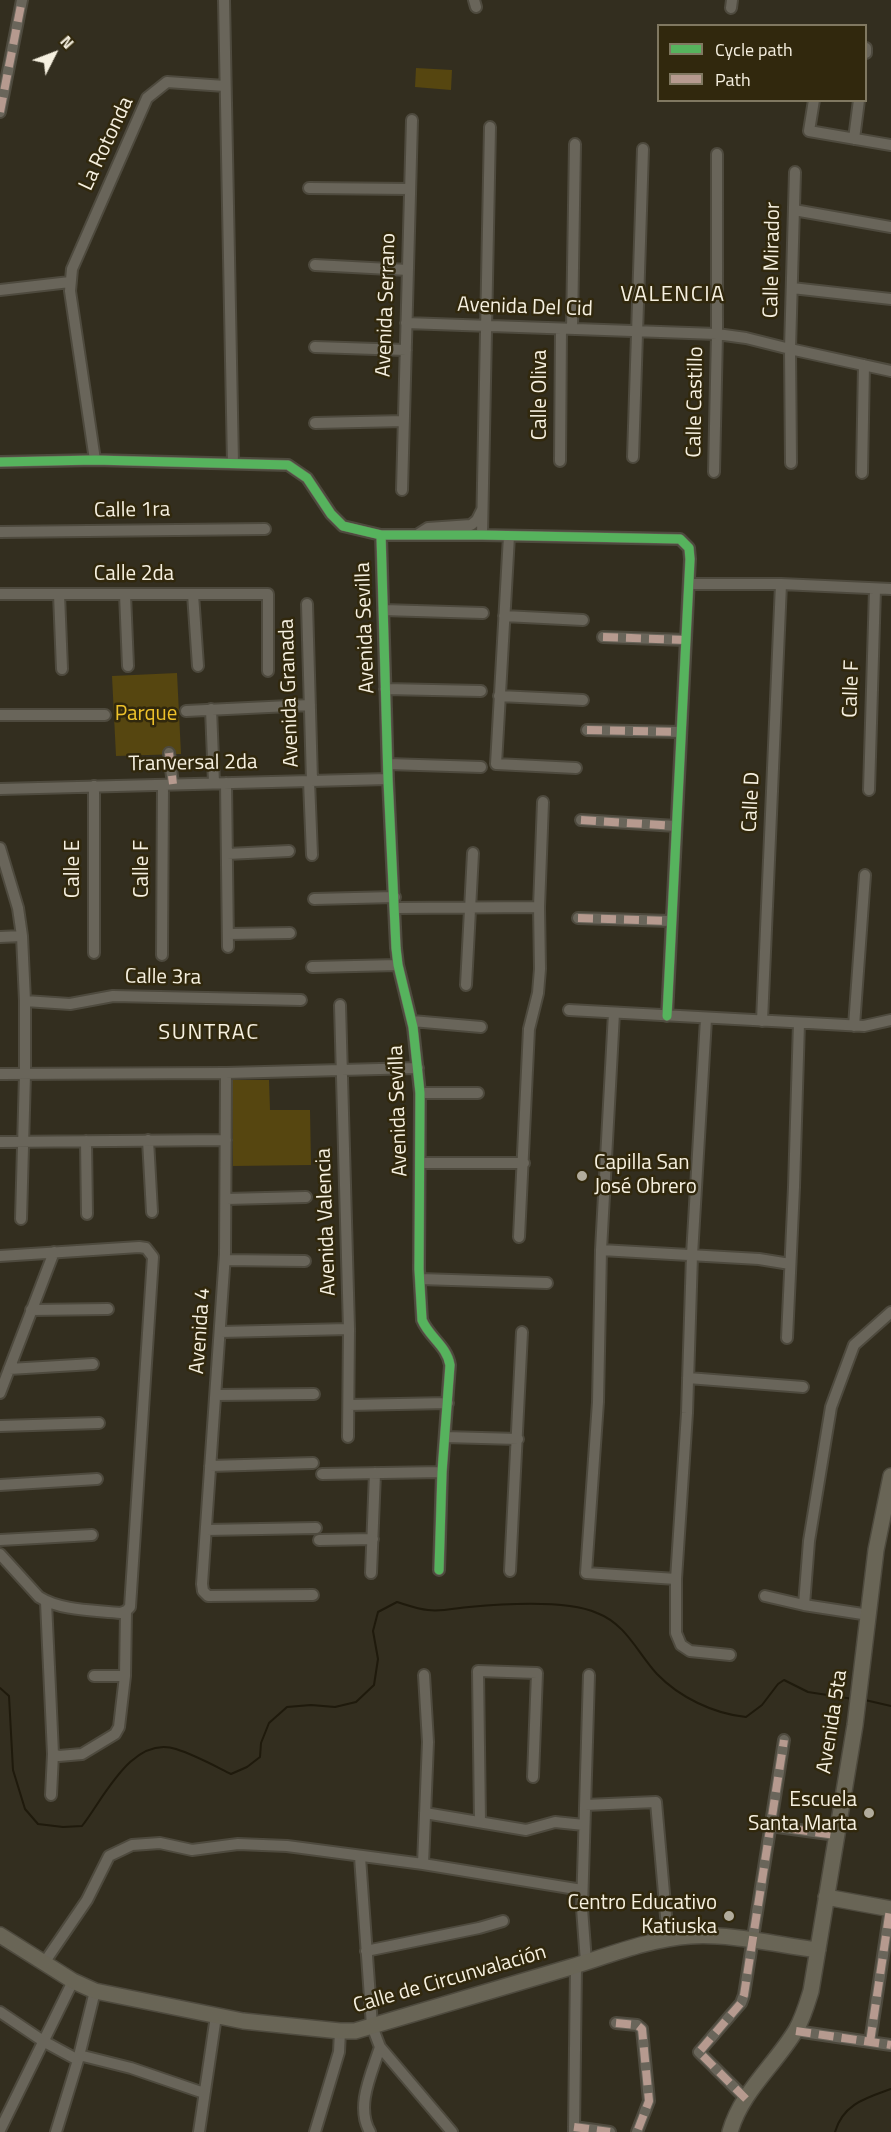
<!DOCTYPE html>
<meta charset="utf-8">
<style>
body{margin:0}
#map{position:relative;width:891px;height:2132px;overflow:hidden;background:#332e1f;font-family:"Titillium Web",sans-serif}
canvas{display:block}
.legend{position:absolute;left:657px;top:24px;width:210px;height:78px;box-sizing:border-box;background:#31280d;border:2px solid #807861;margin:0;padding:8px 10px;list-style:none;font-size:18px;color:#f6f0e0}
.legend li{display:flex;align-items:center;gap:12px;height:30px}
.legend b{width:30px;border:2px solid #807861}
.north{position:absolute;left:24px;top:24px;width:60px;height:60px;-webkit-text-stroke:4px #31280d;paint-order:stroke;rotate:48deg;font-size:16px;font-weight:700;line-height:24px;text-align:center;color:#f6f0e0}
.north::after{content:'';display:block;margin:auto;width:21px;height:27px;background:#f6f0e0;clip-path:polygon(50% 0,100% 100%,50% 72%,0 100%)}
</style>
<div id="map">
<canvas width="891" height="2132"></canvas>
<ul class="legend">
<li><b style="height:8px;background:#56b35d"></b>Cycle path</li>
<li><b style="height:8px;background:#b69a8f"></b>Path</li>
</ul>
<div class="north">N</div>
</div>
<script>
const ctx = document.querySelector('canvas').getContext('2d');
ctx.lineJoin = 'round';
function fillPath(path, color) { ctx.fillStyle = color; ctx.fill(path, 'evenodd'); }
function trace(path, color, width, dash) { ctx.strokeStyle = color; ctx.lineWidth = width; ctx.lineCap = dash ? 'butt' : 'round'; ctx.setLineDash(dash || []); ctx.stroke(path); }
function write(font, color, halo, rows, align = 'center') {
  ctx.font = font + ' "Titillium Web",sans-serif'; ctx.lineWidth = 5; ctx.setLineDash([]); ctx.textBaseline = 'middle'; ctx.strokeStyle = halo; ctx.fillStyle = color; for (const [text, x, y, turn = 0] of rows) {
    ctx.save(); ctx.translate(x, y); ctx.rotate((+turn || 0) * Math.PI / 180); ctx.textAlign = isNaN(turn) ? turn : align; if (halo) ctx.strokeText(text, 0, 0); ctx.fillText(text, 0, 0); ctx.restore();
  }
}
fillPath(new Path2D(`
 M 416,68 L 452,70 L 451,90 L 415,87 Z
 M 177,673 L 181,754 L 116,756 L 112,676 Z
 M 232,1080 L 269,1080 L 270,1110 L 310,1110 L 311,1165 L 233,1166 Z`), '#564610');
trace(new Path2D(`
 M 0,1688 L 9,1696 L 13,1770 L 25,1809 L 38,1824 L 63,1827 L 82,1826 C 104,1798 132,1735 176,1749 C 195,1755 213,1765 231,1774 L 247,1767 L 260,1757 L 261,1743 L 269,1723 L 287,1707 L 311,1705 L 335,1707 L 356,1702 L 374,1685 L 378,1659 L 373,1631 L 378,1612 L 397,1602 C 407,1605 418,1609 428,1610 C 441,1612 456,1608 469,1607 C 502,1604 567,1600 597,1613 C 626,1624 637,1652 657,1674 C 679,1697 714,1714 746,1717 L 762,1705 L 778,1684 L 784,1680 L 808,1692 L 853,1699
 M 865,1700 L 891,1706
 M 835,2132 C 843,2104 866,2098 891,2089`), '#1f1a0c', 2);
const street = new Path2D(`
 M 224,0 L 233,463
 M 474,0 L 476,7
 M 731,8 L 732,0
 M 866,53 L 866,48
 M 814,100 L 809,131 L 891,145
 M 0,112 L 22,0
 M 854,139 L 859,100
 M 309,188 L 410,189
 M 794,210 L 891,227
 M 315,265 L 408,270
 M 792,288 L 891,299
 M 0,290 L 70,282
 M 406,323 L 717,334 L 746,338 L 790,349 L 891,371
 M 572,329 L 575,144
 M 315,347 L 406,350
 M 315,423 L 404,421
 M 633,457 L 643,149
 M 95,460 L 70,291 L 72,269 L 147,98 L 167,82 L 225,86
 M 560,461 L 561,329
 M 0,462 L 95,460 L 288,465 L 307,478 L 331,514 L 343,526 L 381,535 L 482,535 L 680,539 L 689,548 L 690,559 L 667,1016
 M 791,463 L 790,349 L 795,172
 M 714,472 L 717,334 L 717,154
 M 862,473 L 864,365
 M 402,490 L 412,120
 M 0,532 L 265,529
 M 381,535 L 388,779 L 396,948 L 398,965 L 413,1027 L 420,1093 L 419,1269 L 422,1320 C 429,1337 447,1346 450,1365 L 442,1472 L 439,1570
 M 417,535 L 428,528 L 471,525 L 477,520 L 482,510
 M 482,535 L 490,127
 M 509,536 L 496,764 L 576,768
 M 689,584 L 781,584 L 891,589
 M 0,594 L 268,594 L 268,671
 M 59,594 L 62,669
 M 125,594 L 128,666
 M 193,594 L 198,666
 M 307,604 L 312,781
 M 383,610 L 483,613
 M 504,616 L 583,620
 M 603,637 L 686,640
 M 385,689 L 481,691
 M 499,696 L 583,700
 M 211,709 L 214,783
 M 186,711 L 310,705
 M 0,715 L 105,715
 M 587,730 L 681,732
 M 169,753 L 173,784
 M 388,764 L 481,767
 M 309,781 L 312,855
 M 226,783 L 228,947
 M 0,789 L 388,779
 M 869,790 L 875,589
 M 581,820 L 676,826
 M 0,848 L 18,908 L 22,936 L 25,1001 L 25,1074 L 21,1219
 M 227,854 L 289,851
 M 314,899 L 395,897
 M 396,908 L 539,907
 M 578,918 L 670,921
 M 228,934 L 290,933
 M 0,937 L 22,936
 M 94,953 L 94,786
 M 162,955 L 163,785
 M 312,967 L 398,965
 M 466,985 L 473,853
 M 25,1001 L 70,1004 L 113,996 L 301,1000
 M 340,1005 L 349,1329 L 348,1437
 M 569,1010 L 864,1026 L 891,1020
 M 614,1013 L 601,1250 L 598,1402 L 586,1573 L 676,1579
 M 706,1019 L 692,1255 L 687,1413 L 676,1579 L 676,1633 L 681,1645 L 690,1651 L 730,1655
 M 412,1021 L 481,1027
 M 762,1021 L 781,584
 M 854,1026 L 865,875
 M 226,1073 L 225,1254 L 202,1584 L 203,1591 L 208,1596 L 313,1595
 M 0,1074 L 226,1073 L 418,1068
 M 420,1093 L 478,1093
 M 148,1140 L 152,1212
 M 86,1141 L 87,1214
 M 0,1142 L 226,1140
 M 420,1163 L 524,1163
 M 226,1199 L 306,1197
 M 519,1237 L 529,1029 L 538,993 L 540,969 L 539,907 L 543,802
 M 601,1250 L 759,1259 L 790,1264
 M 0,1256 L 139,1247 L 146,1248 L 153,1257 L 130,1607 L 126,1611 L 125,1676 L 119,1727 L 115,1734 L 82,1754 L 59,1756 L 53,1754
 M 225,1260 L 305,1261
 M 420,1279 L 547,1283
 M 31,1310 L 108,1309
 M 220,1332 L 349,1329
 M 787,1338 L 794,1187 L 799,1023
 M 9,1369 L 93,1364
 M 688,1378 L 803,1387
 M 0,1393 L 54,1252
 M 216,1395 L 314,1394
 M 349,1405 L 448,1403
 M 0,1426 L 99,1423
 M 445,1437 L 518,1439
 M 210,1466 L 313,1463
 M 322,1474 L 442,1472
 M 0,1485 L 97,1479
 M 206,1530 L 316,1528
 M 0,1540 L 92,1535
 M 319,1540 L 373,1539
 M 0,1554 L 39,1597 C 61,1611 94,1610 121,1613 L 126,1611
 M 510,1571 L 522,1332
 M 371,1573 L 375,1473
 M 765,1596 L 804,1605 L 869,1615
 M 46,1602 L 53,1754 L 51,1795
 M 804,1605 L 809,1541 L 831,1407 L 854,1345 L 891,1312
 M 94,1676 L 125,1676
 M 585,1805 L 656,1802 L 668,1939
 M 425,1813 L 526,1830 L 555,1822 L 584,1825
 M 480,1822 L 478,1671 L 537,1673 L 533,1777
 M 770,1826 L 836,1835
 M 360,1857 L 372,2026 L 380,2047 L 452,2132
 M 423,1864 L 428,1742 L 424,1675
 M 366,1951 L 479,1928 L 503,1921
 M 586,1962 L 582,1908 L 589,1675
 M 44,1963 L 87,1900 L 109,1856 L 132,1845 L 160,1843 L 192,1850 L 238,1844 L 287,1846 L 423,1864 L 582,1890
 M 0,2012 L 43,2041 L 78,2060
 M 616,2023 L 637,2025 L 642,2029 L 649,2101 L 637,2132
 M 796,2031 L 891,2045
 M 870,2042 L 890,1909
 M 79,2055 L 131,2068 L 204,2093
 M 746,2099 L 699,2052 L 741,2003 L 744,1995 L 784,1740
 M 574,2127 L 610,2132
 M 0,2130 L 73,1981
 M 56,2132 L 78,2060 L 95,1991
 M 199,2132 L 216,2016
 M 315,2132 L 339,2052 L 340,2031
 M 370,2132 C 355,2106 372,2073 380,2047
 M 574,2132 L 576,1966`);
const secondary = new Path2D(`
 M 826,1897 L 891,1909
 M 0,1935 L 73,1981 L 95,1991 L 243,2021 L 340,2031 L 355,2031 C 427,2009 499,1988 571,1967 C 610,1955 649,1939 690,1936 C 729,1933 778,1945 818,1950
 M 730,2132 C 741,2092 775,2065 796,2030 C 803,2018 807,2004 811,1991 L 855,1725 L 876,1550 L 891,1476`);
trace(street, '#4e4a3e', 14);
trace(secondary, '#4e4a3e', 18);
trace(street, '#69655a', 10);
trace(secondary, '#696556', 15);
trace(new Path2D(`
 M 0,112 L 22,0
 M 603,637 L 686,640
 M 587,730 L 681,732
 M 169,753 L 173,784
 M 581,820 L 676,826
 M 578,918 L 670,921
 M 770,1826 L 836,1835
 M 616,2023 L 637,2025 L 642,2029 L 649,2101 L 637,2132
 M 796,2031 L 891,2045
 M 870,2042 L 890,1909
 M 746,2099 L 699,2052 L 741,2003 L 744,1995 L 784,1740
 M 574,2127 L 610,2132`), '#b69a8f', 8, [15, 8]);
trace(new Path2D(`
 M 0,462 L 95,460 L 288,465 L 307,478 L 331,514 L 343,526 L 381,535 L 482,535 L 680,539 L 689,548 L 690,559 L 667,1016
 M 381,535 L 388,779 L 396,948 L 398,965 L 413,1027 L 420,1093 L 419,1269 L 422,1320 C 429,1337 447,1346 450,1365 L 442,1472 L 439,1570`), '#56b35d', 9);
for (const [x, y, r, color] of [
 [582,1176,6,"#b2ac9c"],
 [869,1813,6,"#b2ac9c"],
 [729,1916,6,"#b2ac9c"]
]) { const dot = new Path2D(); dot.arc(x, y, r, 0, 2 * Math.PI); ctx.fillStyle = color; ctx.fill(dot); trace(dot, '#31280d', 2); }
write('21px', '#f6f0e0', '#31280d', [
 ["La Rotonda",107,144,-65],
 ["Calle Mirador",773,260,-89],
 ["Avenida Serrano",387,305,-88],
 ["Avenida Del Cid",525,308,2],
 ["Calle Oliva",541,395,-90],
 ["Calle Castillo",696,402,-89],
 ["Calle 1ra",132,511,-1],
 ["Calle 2da",134,575],
 ["Avenida Sevilla",366,628,-92],
 ["Calle F",852,689,-88],
 ["Avenida Granada",290,693,-92],
 ["Tranversal 2da",193,764,-1],
 ["Calle D",752,802,-87],
 ["Calle E",74,869,-90],
 ["Calle F",143,869,-90],
 ["Calle 3ra",163,978,1],
 ["Avenida Sevilla",399,1111,-92],
 ["Avenida Valencia",327,1222,-92],
 ["Avenida 4",201,1331,-86],
 ["Avenida 5ta",833,1722,-81],
 ["Calle de Circunvalación",450,1980,-16]
]);
write('21px', '#eec22b', '#31280d', [
 ["Parque",146,715]
]);
write('21px', '#f6f0e0', '#31280d', [
 ["Capilla San",594,1164,"left"],
 ["José Obrero",594,1188,"left"],
 ["Escuela",857,1801],
 ["Santa Marta",857,1825],
 ["Centro Educativo",717,1904],
 ["Katiuska",717,1928]
], 'right');
ctx.letterSpacing = '1.5px';
write('22px', '#f6f0e0', '#31280d', [
 ["VALENCIA",673,296],
 ["SUNTRAC",209,1034]
]);
ctx.letterSpacing = '0px';
</script>
